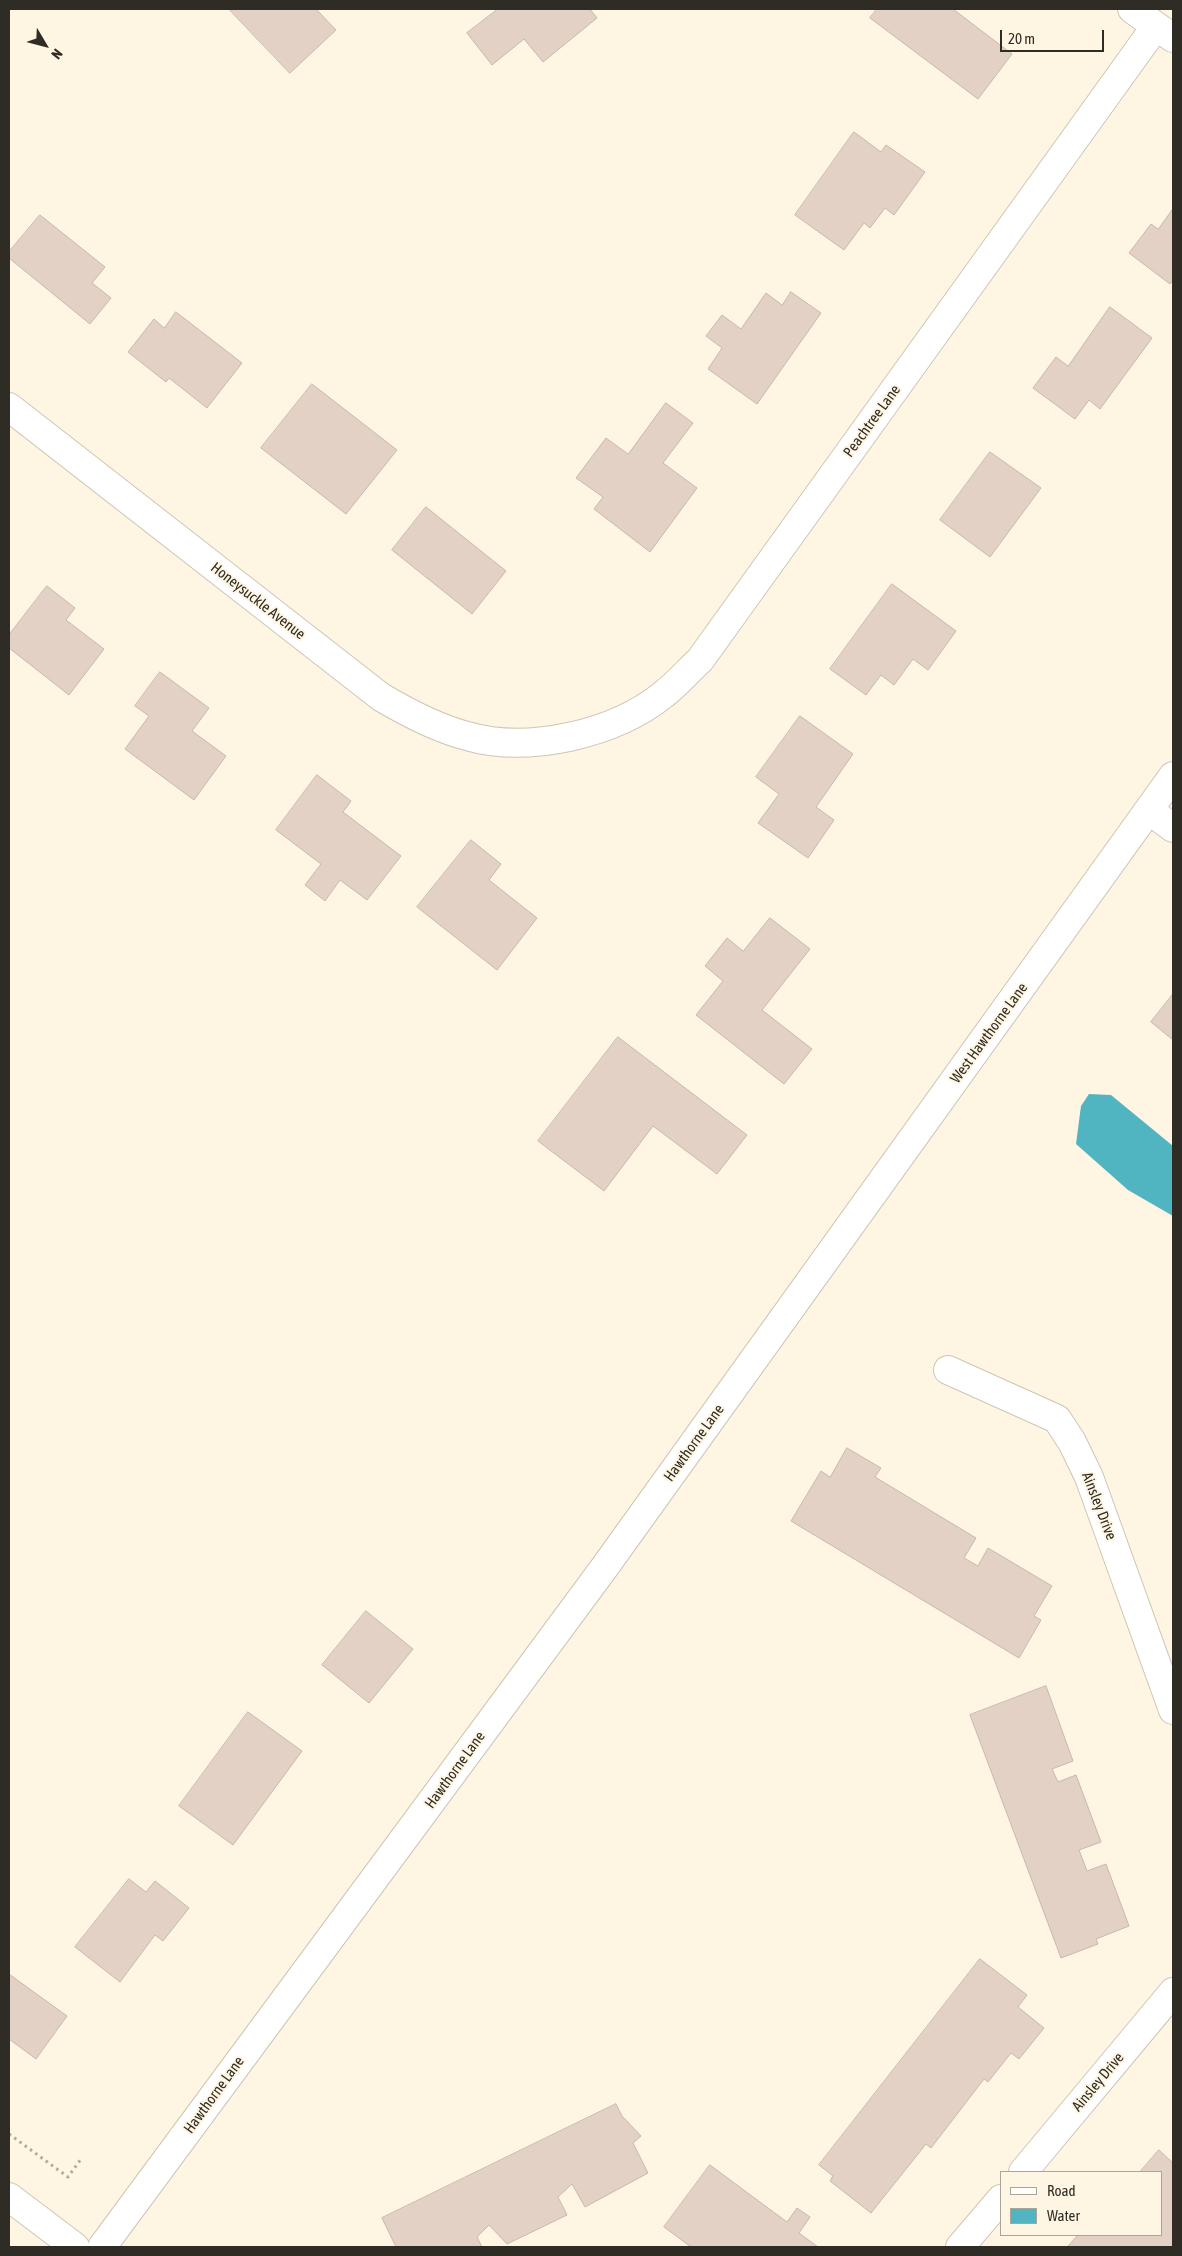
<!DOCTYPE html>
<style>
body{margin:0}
#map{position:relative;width:1182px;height:2256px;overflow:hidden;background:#fef5e3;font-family:"Asap Condensed",sans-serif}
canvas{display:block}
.frame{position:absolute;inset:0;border:10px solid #2f2c25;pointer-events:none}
.legend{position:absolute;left:1000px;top:2171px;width:162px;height:65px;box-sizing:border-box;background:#fef5e3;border:1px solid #aba597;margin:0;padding:6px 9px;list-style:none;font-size:15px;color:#2f2c25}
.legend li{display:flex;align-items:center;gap:10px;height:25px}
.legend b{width:25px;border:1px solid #aba597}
.north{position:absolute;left:20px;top:20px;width:50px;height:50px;-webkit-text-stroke:4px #fef5e3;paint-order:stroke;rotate:127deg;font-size:14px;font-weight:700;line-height:20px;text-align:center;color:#2f2c25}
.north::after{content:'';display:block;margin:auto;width:18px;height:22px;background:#2f2c25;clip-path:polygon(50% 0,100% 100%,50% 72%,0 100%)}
.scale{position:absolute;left:1000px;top:30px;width:104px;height:22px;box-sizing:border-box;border:2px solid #2f2c25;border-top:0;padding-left:6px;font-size:15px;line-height:18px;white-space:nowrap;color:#2f2c25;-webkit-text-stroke:4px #fef5e3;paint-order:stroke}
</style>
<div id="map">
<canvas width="1182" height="2256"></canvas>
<div class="frame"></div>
<ul class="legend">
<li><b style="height:6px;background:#fff"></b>Road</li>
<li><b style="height:14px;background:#50b5c1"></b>Water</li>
</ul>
<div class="north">N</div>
<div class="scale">20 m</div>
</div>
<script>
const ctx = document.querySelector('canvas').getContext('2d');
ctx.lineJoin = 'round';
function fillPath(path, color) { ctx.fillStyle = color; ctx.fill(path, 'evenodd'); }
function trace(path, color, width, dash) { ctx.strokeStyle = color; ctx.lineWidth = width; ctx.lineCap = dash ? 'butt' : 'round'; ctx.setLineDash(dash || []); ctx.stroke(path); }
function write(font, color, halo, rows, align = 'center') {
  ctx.font = font + ' "Asap Condensed",sans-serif'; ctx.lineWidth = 4; ctx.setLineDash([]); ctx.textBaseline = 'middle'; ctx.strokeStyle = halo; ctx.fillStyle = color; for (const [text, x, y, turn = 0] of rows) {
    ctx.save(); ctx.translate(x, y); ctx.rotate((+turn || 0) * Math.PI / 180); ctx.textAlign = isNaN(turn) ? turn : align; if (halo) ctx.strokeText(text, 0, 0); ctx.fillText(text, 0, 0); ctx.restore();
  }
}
fillPath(new Path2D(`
 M 1089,1094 L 1111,1095 L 1173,1146 L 1173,1216 L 1128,1190 L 1076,1144 L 1081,1106 Z`), '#50b5c1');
const building = new Path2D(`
 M 229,9 L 316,9 L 336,30 L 290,73 Z
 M 498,9 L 590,9 L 597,18 L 543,62 L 524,39 L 492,65 L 467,33 Z
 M 877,9 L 953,9 L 1012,54 L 978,99 L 870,18 Z
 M 854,132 L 881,152 L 886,145 L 925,172 L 894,215 L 885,208 L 870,228 L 864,223 L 844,250 L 795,215 Z
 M 1173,209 L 1173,280 L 1170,284 L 1129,253 L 1151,224 L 1158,229 Z
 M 40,215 L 105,267 L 92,283 L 111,298 L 90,324 L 9,258 L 9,252 Z
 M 791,292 L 821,313 L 757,404 L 708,369 L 722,348 L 706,336 L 722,315 L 741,329 L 766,293 L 782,305 Z
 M 1110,307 L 1152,338 L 1100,409 L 1089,400 L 1075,419 L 1033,388 L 1056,357 L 1068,366 Z
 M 176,312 L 242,363 L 207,408 L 169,378 L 166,382 L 128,352 L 154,319 L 164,328 Z
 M 312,384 L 397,450 L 346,514 L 261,448 Z
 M 666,403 L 693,423 L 663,463 L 697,488 L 650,552 L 594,509 L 603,497 L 576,478 L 606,438 L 628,454 Z
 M 990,452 L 1041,488 L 990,557 L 940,520 Z
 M 426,507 L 506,571 L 472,614 L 392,550 Z
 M 892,584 L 956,631 L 928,670 L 913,659 L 894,685 L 881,675 L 866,695 L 830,669 Z
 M 47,586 L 75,608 L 66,620 L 104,649 L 69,695 L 9,648 L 9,635 Z
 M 160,672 L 209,708 L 192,731 L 226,756 L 194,800 L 125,749 L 149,716 L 135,706 Z
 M 800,716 L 853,754 L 816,807 L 834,820 L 808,858 L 758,823 L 779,794 L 756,777 Z
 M 317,775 L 351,801 L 343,812 L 401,856 L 367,900 L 340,880 L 325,901 L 305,885 L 321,864 L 276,830 Z
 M 471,840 L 501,864 L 489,880 L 537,918 L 497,970 L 417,907 Z
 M 770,918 L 810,949 L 762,1010 L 812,1049 L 784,1084 L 696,1015 L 723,981 L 705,966 L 727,938 L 743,951 Z
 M 1173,994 L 1173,1040 L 1151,1022 Z
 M 618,1037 L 747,1135 L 717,1174 L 653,1126 L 604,1191 L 538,1141 Z
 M 847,1448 L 881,1468 L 875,1477 L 976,1538 L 964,1558 L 978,1566 L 988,1548 L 1052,1586 L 1034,1616 L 1041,1620 L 1019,1658 L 791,1521 L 821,1471 L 830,1477 Z
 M 366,1611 L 413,1649 L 369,1703 L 322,1665 Z
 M 1046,1686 L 1073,1761 L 1052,1769 L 1058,1782 L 1076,1775 L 1101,1842 L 1079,1850 L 1087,1871 L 1106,1864 L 1129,1926 L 1096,1939 L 1098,1944 L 1061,1958 L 970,1715 Z
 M 248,1712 L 302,1751 L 233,1845 L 179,1806 Z
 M 129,1879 L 146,1892 L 155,1881 L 189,1908 L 163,1941 L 155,1935 L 120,1982 L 75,1947 Z
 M 980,1959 L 1027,1995 L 1018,2007 L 1044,2028 L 1019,2059 L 1011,2053 L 988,2082 L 984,2079 L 931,2148 L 926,2144 L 871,2213 L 830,2181 L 833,2176 L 819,2165 Z
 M 9,1974 L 67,2016 L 36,2059 L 9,2039 Z
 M 616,2104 L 622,2116 L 641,2136 L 633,2143 L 648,2173 L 585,2207 L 572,2184 L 558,2197 L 567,2215 L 507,2244 L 489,2225 L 477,2237 L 482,2247 L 396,2247 L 382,2218 Z
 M 1159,2150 L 1173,2163 L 1173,2247 L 1067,2247 L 1078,2235 L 1161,2235 L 1161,2172 L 1140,2172 Z
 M 710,2165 L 787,2222 L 797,2208 L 810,2217 L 799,2233 L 818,2247 L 691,2247 L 664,2227 Z`);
fillPath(building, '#e3d1c5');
trace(building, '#c9b7ac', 1);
const minor = new Path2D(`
 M 1132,9 L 1173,38
 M 9,407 L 381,697 C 408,713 436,728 467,736 C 528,754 615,734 664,694 C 677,684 688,671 700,660 L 1156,26
 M 1149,810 L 1173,828
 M 948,1370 L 1057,1419 L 1072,1442 L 1089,1477 L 1173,1710
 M 1023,2172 L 1173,1992
 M 9,2197 L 75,2247
 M 960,2247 L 1001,2199`);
const tertiary = new Path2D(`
 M 102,2247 L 604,1568 L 1173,776`);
trace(minor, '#cec6b4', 30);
trace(tertiary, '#cec6b4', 30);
trace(new Path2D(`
 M 9,2134 L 68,2177 L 81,2159`), '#b2ab9d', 3, [2.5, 4]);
trace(minor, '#fff', 28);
trace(tertiary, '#fff', 28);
write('15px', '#2f2c25', '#fef5e3', [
 ["Peachtree Lane",872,421,-54],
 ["Honeysuckle Avenue",258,601,38],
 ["West Hawthorne Lane",989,1033,-54],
 ["Hawthorne Lane",694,1443,-54],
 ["Ainsley Drive",1099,1506,69],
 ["Hawthorne Lane",455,1770,-54],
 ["Ainsley Drive",1098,2082,-50],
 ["Hawthorne Lane",214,2095,-54]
]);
</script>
